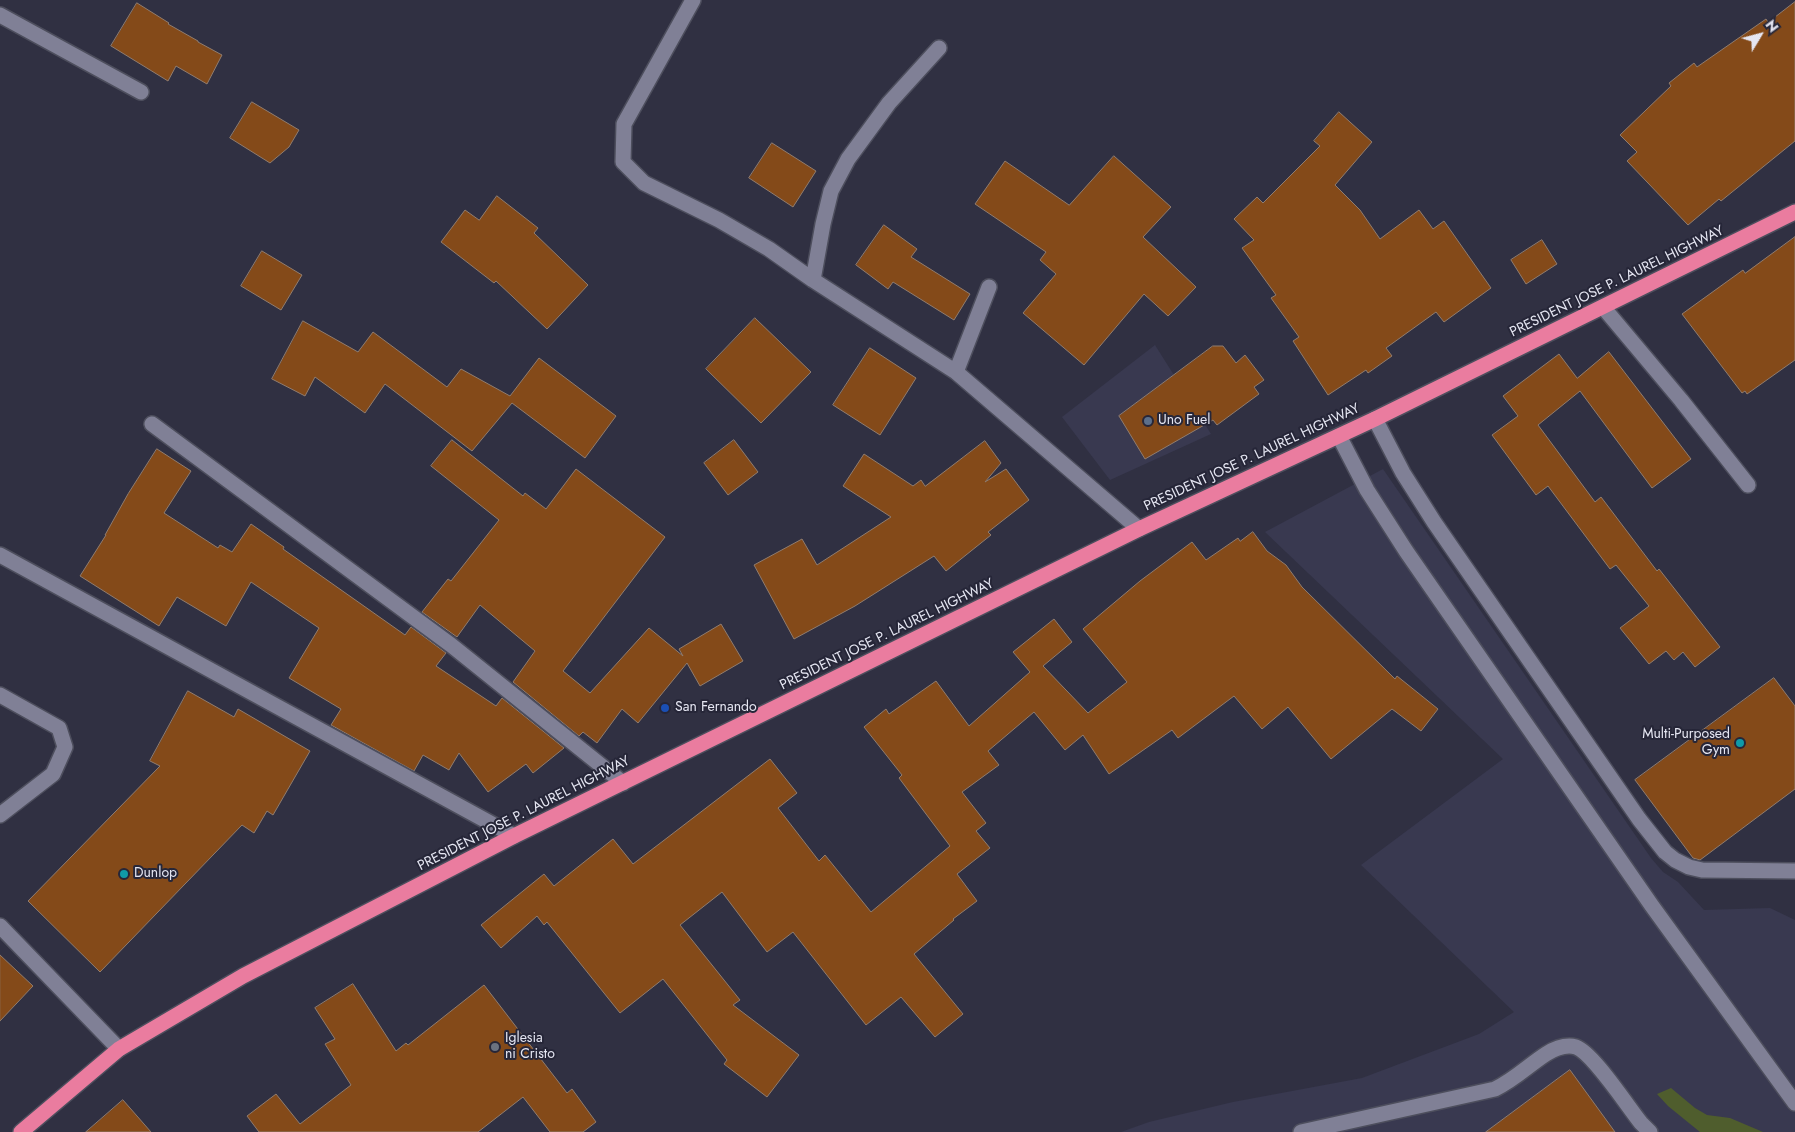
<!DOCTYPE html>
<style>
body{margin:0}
#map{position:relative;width:1795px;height:1132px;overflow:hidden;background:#303042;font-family:Jost,sans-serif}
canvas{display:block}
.north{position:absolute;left:1735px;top:10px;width:50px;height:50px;-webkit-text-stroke:4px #262638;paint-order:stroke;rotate:53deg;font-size:14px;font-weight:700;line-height:20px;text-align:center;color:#e5e6f2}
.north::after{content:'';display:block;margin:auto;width:18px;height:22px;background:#e5e6f2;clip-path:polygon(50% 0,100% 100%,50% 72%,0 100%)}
</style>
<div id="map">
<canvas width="1795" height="1132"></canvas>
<div class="north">N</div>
</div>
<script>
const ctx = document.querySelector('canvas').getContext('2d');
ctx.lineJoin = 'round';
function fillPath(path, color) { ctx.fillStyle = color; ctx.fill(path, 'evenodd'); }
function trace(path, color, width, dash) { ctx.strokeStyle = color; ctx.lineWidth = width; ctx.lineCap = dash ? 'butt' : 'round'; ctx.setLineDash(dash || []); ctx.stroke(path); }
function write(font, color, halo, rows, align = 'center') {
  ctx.font = font + ' Jost,sans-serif'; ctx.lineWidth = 4; ctx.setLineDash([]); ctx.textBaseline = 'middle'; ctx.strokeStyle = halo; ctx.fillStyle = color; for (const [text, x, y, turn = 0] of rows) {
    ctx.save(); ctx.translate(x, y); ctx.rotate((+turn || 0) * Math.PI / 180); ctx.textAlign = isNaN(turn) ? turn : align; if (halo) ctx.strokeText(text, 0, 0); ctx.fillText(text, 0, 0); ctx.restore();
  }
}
fillPath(new Path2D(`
 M 1155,345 L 1211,434 L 1110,480 L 1062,417 Z
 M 1383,469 L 1651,858 L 1663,872 L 1678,882 L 1704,910 L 1770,908 L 1795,920 L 1795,1132 L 1121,1132 L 1149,1122 L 1233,1102 L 1362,1078 L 1479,1034 L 1514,1012 L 1361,865 L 1503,759 L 1265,532 Z`), '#393950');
fillPath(new Path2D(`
 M 1671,1088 L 1695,1108 L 1707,1115 L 1730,1118 L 1763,1132 L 1700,1132 L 1668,1106 L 1657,1094 Z`), '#4f5d2d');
const building = new Path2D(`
 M 1795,2 L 1795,141 L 1721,201 L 1719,199 L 1688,225 L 1627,161 L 1637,152 L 1620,135 L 1671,86 L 1669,83 L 1694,63 L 1697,67 L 1766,19 L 1768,22 Z
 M 137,3 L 169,23 L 168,24 L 198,41 L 198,42 L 222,55 L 207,84 L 176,66 L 168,81 L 111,46 Z
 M 252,102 L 299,130 L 289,147 L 270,163 L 230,138 Z
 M 1339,112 L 1372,142 L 1335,185 L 1360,210 L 1380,239 L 1419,210 L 1433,229 L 1444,221 L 1491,288 L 1444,322 L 1436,312 L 1386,348 L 1392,356 L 1368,373 L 1366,370 L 1328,395 L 1293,341 L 1299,337 L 1271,298 L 1276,295 L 1242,248 L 1254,240 L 1234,219 L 1257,197 L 1263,203 L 1320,146 L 1314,141 Z
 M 772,143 L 816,171 L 793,207 L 749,178 Z
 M 1114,156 L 1171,207 L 1143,237 L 1196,287 L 1168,316 L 1144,294 L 1084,365 L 1023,313 L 1056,274 L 1040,260 L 1046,252 L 975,204 L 1005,161 L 1069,205 Z
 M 497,196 L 538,228 L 534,233 L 588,285 L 547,329 L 496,281 L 494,283 L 441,242 L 465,210 L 479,220 Z
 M 884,225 L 917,249 L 911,257 L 970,294 L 954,320 L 893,282 L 888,289 L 856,265 Z
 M 1795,237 L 1795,360 L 1747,394 L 1745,391 L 1742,393 L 1682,314 L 1743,270 L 1745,273 Z
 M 1542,240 L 1557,264 L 1526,284 L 1511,260 Z
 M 262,251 L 302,275 L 281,310 L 241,286 Z
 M 755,318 L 811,372 L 761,423 L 706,369 Z
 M 303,321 L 358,352 L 373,332 L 447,387 L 461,369 L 510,396 L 539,358 L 616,416 L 585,458 L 512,403 L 472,451 L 385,384 L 365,413 L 315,377 L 305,396 L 272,379 Z
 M 1213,346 L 1223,346 L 1236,363 L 1245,355 L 1264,380 L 1254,387 L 1259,394 L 1217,425 L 1213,420 L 1145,459 L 1119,416 Z
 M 870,348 L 916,378 L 880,435 L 833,405 Z
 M 1609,352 L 1691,459 L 1652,488 L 1580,391 L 1538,425 L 1595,502 L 1601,497 L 1657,571 L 1659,569 L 1720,647 L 1695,667 L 1683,652 L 1674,660 L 1666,651 L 1649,664 L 1620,628 L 1649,606 L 1616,565 L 1610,569 L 1548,486 L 1536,495 L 1492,435 L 1518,416 L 1503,396 L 1559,354 L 1577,378 Z
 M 452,440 L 523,496 L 525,493 L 546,509 L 576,469 L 665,537 L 563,671 L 590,693 L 649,628 L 683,656 L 679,649 L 721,624 L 743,661 L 700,686 L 687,663 L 638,723 L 622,709 L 597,743 L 583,732 L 579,736 L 513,682 L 535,651 L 480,605 L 457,637 L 422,612 L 448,579 L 451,581 L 499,520 L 431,466 Z
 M 734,440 L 758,472 L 728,495 L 704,463 Z
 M 985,441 L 1001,463 L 985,482 L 1006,469 L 1029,500 L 988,532 L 991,535 L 946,571 L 934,556 L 855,606 L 794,639 L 754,565 L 802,539 L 817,565 L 891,517 L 843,486 L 864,454 L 913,486 L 921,480 L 925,486 Z
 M 157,449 L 191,471 L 164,513 L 218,548 L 220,545 L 232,552 L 251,524 L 284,547 L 283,549 L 405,635 L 411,627 L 446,653 L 436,666 L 496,706 L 502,698 L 564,748 L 533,773 L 526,764 L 488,792 L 459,753 L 449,770 L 423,755 L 414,771 L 331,725 L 341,709 L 289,678 L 319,628 L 251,582 L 226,626 L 177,597 L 159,626 L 80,576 L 106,535 L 105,535 L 128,494 Z
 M 1253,532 L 1267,551 L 1286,565 L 1302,587 L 1395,679 L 1397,676 L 1438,709 L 1421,731 L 1392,709 L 1331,759 L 1288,707 L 1262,729 L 1234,696 L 1178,738 L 1172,730 L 1109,774 L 1083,735 L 1065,750 L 1034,712 L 988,751 L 999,765 L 962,792 L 986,823 L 976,831 L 990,848 L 957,874 L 977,901 L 953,919 L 954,920 L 914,954 L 963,1014 L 935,1037 L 901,997 L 866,1025 L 793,932 L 767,952 L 722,892 L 680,925 L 740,1000 L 733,1005 L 799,1055 L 767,1097 L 724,1064 L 727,1060 L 663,979 L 620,1013 L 547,922 L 544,925 L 537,916 L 501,948 L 481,925 L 544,874 L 554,886 L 613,839 L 633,864 L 770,759 L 797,793 L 778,808 L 819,861 L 825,855 L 871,912 L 950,846 L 899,778 L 902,775 L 864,727 L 886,709 L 889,714 L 936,681 L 969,726 L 1030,672 L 1013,652 L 1054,619 L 1072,642 L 1043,666 L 1088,713 L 1127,682 L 1083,629 L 1140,581 L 1192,542 L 1206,560 L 1238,538 L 1240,541 Z
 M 1774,678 L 1795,706 L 1795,789 L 1700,860 L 1693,858 L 1635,780 Z
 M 188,691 L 234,717 L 238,709 L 310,751 L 273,815 L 267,811 L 254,833 L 242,825 L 100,972 L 28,901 L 160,766 L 150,761 Z
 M 0,955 L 33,986 L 0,1021 Z
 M 353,984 L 396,1051 L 406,1043 L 408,1045 L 484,985 L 567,1093 L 572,1089 L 596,1122 L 583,1132 L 550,1132 L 523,1097 L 478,1132 L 259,1132 L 247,1116 L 276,1094 L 300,1124 L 351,1085 L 325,1044 L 335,1039 L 315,1008 Z
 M 1570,1070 L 1615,1132 L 1486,1132 Z
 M 123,1100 L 151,1132 L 86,1132 Z`);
fillPath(building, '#844a19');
trace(building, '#907c6e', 1);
const minor = new Path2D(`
 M 693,0 L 624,124 L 623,162 L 644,183 L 719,220 L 769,249 L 813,280 L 956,372 L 1139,529
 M 0,15 L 141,92
 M 813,280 L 823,224 L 831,191 L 848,159 L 889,103 L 939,48
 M 1603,307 L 1681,400 L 1748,485
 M 956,372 L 989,287
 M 1375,419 L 1403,473 L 1434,522 L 1639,819 L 1665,852 L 1675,860 L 1689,867 L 1702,870 L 1795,871
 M 152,424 L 451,645 L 623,783
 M 1339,436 L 1367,490 L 1406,551 L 1652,906 L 1795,1103
 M 0,555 L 514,836
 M 0,695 L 59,728 L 65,747 L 53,774 L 0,815
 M 0,926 L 119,1049
 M 1301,1132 L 1495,1089 C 1514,1080 1529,1065 1546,1054 C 1554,1049 1565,1044 1576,1047 C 1593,1053 1628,1107 1641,1123 L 1650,1132`);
const highway = new Path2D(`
 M 21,1132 L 119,1049 L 243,976 L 514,836 L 1139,529 L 1375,419 L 1795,212`);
trace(minor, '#4d4e5d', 18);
trace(highway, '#4d4e5d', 18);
trace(minor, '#808096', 15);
trace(highway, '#ea7c9f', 15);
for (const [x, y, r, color] of [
 [1148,421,5,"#5c6f8a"],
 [665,708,5,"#1a4fb4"],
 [1740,743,5,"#0f9aa8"],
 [124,874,5,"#0f9aa8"],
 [495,1047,5,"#6b7280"]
]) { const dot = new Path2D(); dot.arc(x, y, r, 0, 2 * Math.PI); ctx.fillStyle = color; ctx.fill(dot); trace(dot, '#262638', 2); }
write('14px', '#e5e6f2', '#262638', [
 ["PRESIDENT JOSE P. LAUREL HIGHWAY",1617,282,-26],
 ["PRESIDENT JOSE P. LAUREL HIGHWAY",1252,458,-25],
 ["PRESIDENT JOSE P. LAUREL HIGHWAY",887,635,-26],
 ["PRESIDENT JOSE P. LAUREL HIGHWAY",524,814,-27]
]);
write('14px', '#e5e6f2', '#262638', [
 ["Uno Fuel",1158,421],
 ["San Fernando",675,708],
 ["Multi-Purposed",1730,735,"right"],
 ["Gym",1730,751,"right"],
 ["Dunlop",134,874],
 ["Iglesia",505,1039],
 ["ni Cristo",505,1055]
], 'left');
</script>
